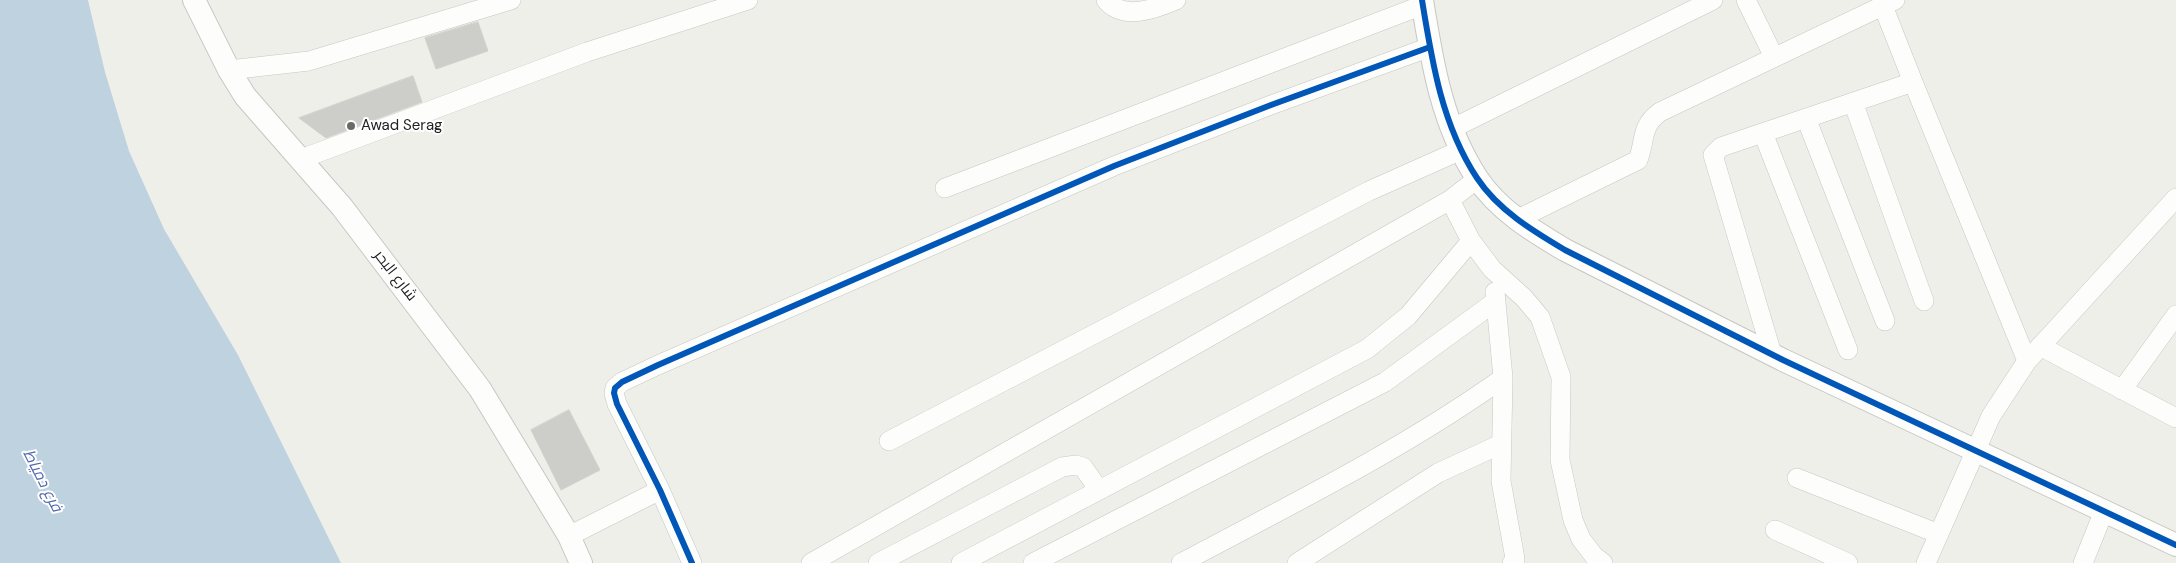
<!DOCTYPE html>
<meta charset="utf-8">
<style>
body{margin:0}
canvas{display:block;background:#efefea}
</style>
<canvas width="2176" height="563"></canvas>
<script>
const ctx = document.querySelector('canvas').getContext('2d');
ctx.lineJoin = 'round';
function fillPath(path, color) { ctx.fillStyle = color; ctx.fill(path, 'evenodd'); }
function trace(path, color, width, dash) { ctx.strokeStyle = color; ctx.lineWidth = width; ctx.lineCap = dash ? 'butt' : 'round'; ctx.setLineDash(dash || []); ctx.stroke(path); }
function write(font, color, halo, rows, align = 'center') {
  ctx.font = font + ' "DM Sans",Cairo,sans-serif'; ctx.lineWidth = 4; ctx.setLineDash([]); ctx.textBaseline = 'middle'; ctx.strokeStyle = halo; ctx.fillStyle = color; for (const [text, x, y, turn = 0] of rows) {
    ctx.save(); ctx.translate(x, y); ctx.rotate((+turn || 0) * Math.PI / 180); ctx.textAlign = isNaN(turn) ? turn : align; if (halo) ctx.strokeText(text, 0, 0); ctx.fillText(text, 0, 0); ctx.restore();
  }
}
fillPath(new Path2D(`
 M 0,0 L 88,0 L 105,72 L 129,151 L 164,229 L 238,355 L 341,563 L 0,563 Z`), '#bfd2e0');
const building = new Path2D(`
 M 478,22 L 488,51 L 436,69 L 425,38 Z
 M 413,76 L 422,102 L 326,138 L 299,118 Z
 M 569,410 L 600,470 L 561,490 L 531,430 Z`);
fillPath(building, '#cdcdca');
trace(building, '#d2d1cb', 1);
const minor = new Path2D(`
 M 1106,0 C 1123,21 1155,9 1176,0
 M 1746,0 L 1774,57
 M 1883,6 L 1913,82
 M 229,70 L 309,61 L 511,0
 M 1853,102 L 1924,301
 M 1806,118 L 1885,321
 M 1451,129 L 1713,0
 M 1763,133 L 1848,350
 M 301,159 L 587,52 L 748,0
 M 1477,179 L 1450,200 L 1471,241 L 1492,269 L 1524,298 L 1540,317 L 1561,377 L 1560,460 L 1573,520 L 1581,539 L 1594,556 L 1603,563
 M 945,188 L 1423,5
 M 1518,219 L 1638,160 C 1646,139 1640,127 1660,112 L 1895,0
 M 1495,292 L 1503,378 L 1501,481 L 1514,553 L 1515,560 L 1512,563
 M 2040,346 L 2176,418
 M 1772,354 L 1713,155 L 1721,147 L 1913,82 L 2027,361
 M 2122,390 L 2176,315
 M 889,441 L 1369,191 L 1461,150
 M 1797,478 L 1939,534
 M 1775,530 L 1848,563
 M 569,536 L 660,490
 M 692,563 L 660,490 L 617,404 L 614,393 L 615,388 L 622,382 L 658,365 L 1114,166 L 1271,105 L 1430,47
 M 811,563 L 1450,200
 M 878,563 L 1062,467 L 1076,465 L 1083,467 L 1099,490
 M 961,563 L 1367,349 L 1408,316 L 1471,241
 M 1033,563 L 1385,382 L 1496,301
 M 1181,563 C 1290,505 1402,450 1503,378
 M 1297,563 L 1438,473 L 1501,444
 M 1926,563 L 1991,416 L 2027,361 L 2176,198
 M 2083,563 L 2104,511`);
const tertiary = new Path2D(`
 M 194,0 L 229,70 L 245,96 L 342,207 L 480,389 L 569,536 L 581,563
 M 1422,0 C 1432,62 1442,125 1477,178 C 1498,210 1533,231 1565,250 L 1783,360 L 2176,545`);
trace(minor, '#c6c6c4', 20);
trace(tertiary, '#c6c6c4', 24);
trace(minor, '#fdfdfc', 19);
trace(tertiary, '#fdfdfc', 22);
trace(new Path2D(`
 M 1422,0 C 1432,62 1442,125 1477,178 C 1498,210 1533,231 1565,250 L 1783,360 L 2176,545
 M 692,563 L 660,490 L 617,404 L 614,393 L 615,388 L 622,382 L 658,365 L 1114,166 L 1271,105 L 1430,47`), '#0057b8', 6);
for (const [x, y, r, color] of [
 [351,126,5,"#696967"]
]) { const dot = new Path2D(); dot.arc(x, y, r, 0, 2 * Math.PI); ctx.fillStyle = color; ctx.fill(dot); trace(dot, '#fff', 2); }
write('15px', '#212121', '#fff', [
 ["Awad Serag",361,126]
], 'left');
write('15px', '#212121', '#fff', [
 ["شارع البحر",395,276,52]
]);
write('italic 16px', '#5168ad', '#fff', [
 ["فرع دمياط",42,481,63]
]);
</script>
